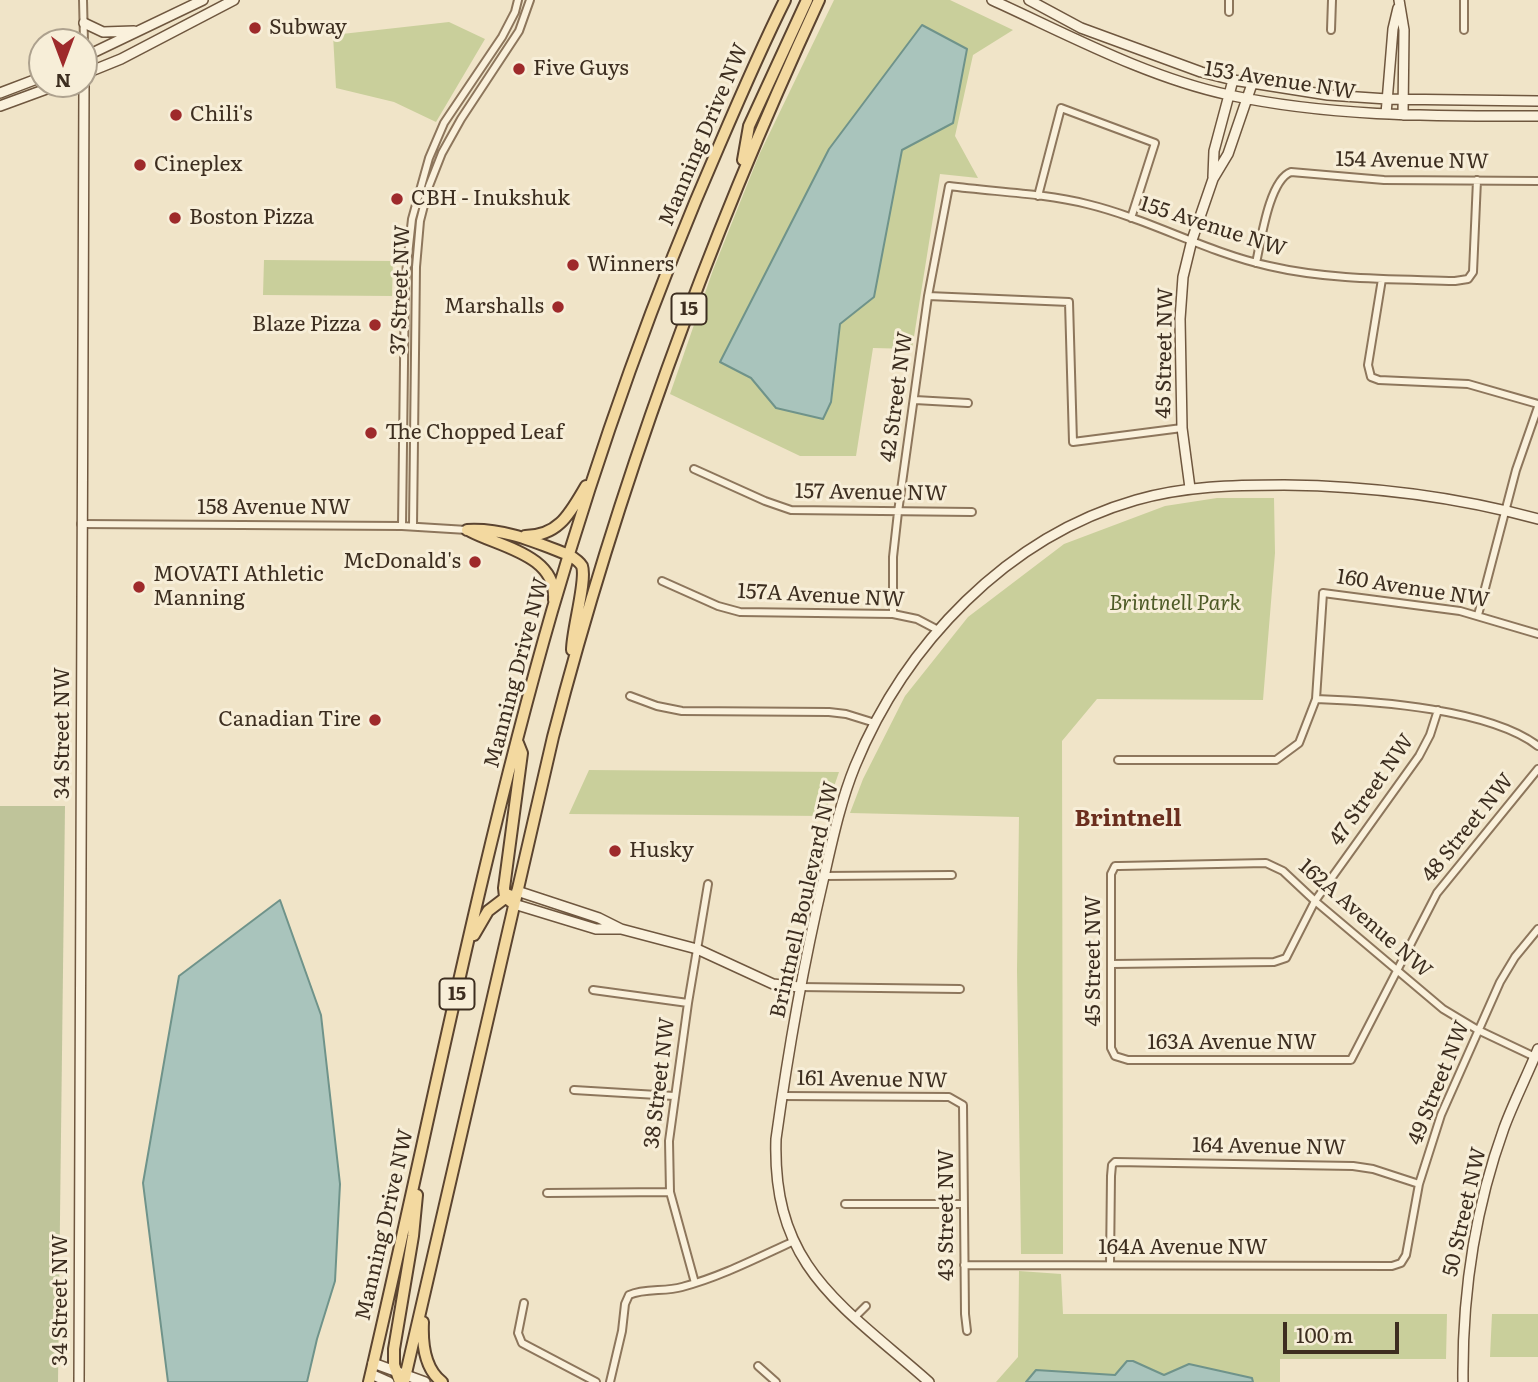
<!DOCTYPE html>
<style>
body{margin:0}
#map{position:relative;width:1538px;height:1382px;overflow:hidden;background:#f0e4c8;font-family:Literata,serif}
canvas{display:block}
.north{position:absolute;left:28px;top:28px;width:70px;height:70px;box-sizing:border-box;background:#f7eed8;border:2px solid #ada18e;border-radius:50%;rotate:180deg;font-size:19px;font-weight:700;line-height:28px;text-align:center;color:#3d2e20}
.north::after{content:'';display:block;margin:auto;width:24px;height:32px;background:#9e2a2b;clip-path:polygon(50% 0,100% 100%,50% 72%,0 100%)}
.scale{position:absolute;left:1283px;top:1322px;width:116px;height:32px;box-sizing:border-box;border:4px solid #3d2e20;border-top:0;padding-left:9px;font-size:21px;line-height:24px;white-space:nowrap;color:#3d2e20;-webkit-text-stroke:5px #f7eed8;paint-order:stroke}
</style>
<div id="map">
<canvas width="1538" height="1382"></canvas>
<div class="north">N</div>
<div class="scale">100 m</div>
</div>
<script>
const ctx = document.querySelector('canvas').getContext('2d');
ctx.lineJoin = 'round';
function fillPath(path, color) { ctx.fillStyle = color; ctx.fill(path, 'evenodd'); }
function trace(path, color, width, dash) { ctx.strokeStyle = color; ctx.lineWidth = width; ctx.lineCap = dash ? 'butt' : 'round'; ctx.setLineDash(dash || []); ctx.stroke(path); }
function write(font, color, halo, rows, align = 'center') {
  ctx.font = font + ' Literata,serif'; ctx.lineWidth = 6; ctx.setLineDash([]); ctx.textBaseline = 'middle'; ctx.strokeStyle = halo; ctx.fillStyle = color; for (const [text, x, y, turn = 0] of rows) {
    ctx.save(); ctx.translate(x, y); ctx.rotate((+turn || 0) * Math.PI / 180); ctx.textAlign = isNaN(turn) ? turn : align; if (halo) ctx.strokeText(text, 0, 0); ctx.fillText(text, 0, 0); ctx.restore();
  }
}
fillPath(new Path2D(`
 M 834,0 L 950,0 L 1013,30 L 973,55 L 955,136 L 978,178 L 940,174 L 912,349 L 873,348 L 856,456 L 800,456 L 670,394 L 713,270 L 759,155 Z
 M 449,22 L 485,39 L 436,122 L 394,102 L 336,88 L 333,35 Z
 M 264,260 L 393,261 L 392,296 L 263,295 Z
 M 1217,498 L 1274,498 L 1275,553 L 1263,700 L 1097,699 L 1062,741 L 1063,1254 L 1021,1254 L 1017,970 L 1019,817 L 850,813 L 863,779 L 905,696 L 968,617 L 1064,544 L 1165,506 Z
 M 589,770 L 839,772 L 824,816 L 569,814 Z
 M 1019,1271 L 1061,1274 L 1063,1314 L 1447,1314 L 1446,1359 L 1280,1359 L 1280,1382 L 996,1382 L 1018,1357 Z
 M 1492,1314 L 1538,1314 L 1538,1357 L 1490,1357 Z`), '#c9cf9b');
fillPath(new Path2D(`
 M 0,806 L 65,806 L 58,1382 L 0,1382 Z`), '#bfc49a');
const water = new Path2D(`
 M 922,25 L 967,49 L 953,123 L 902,150 L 874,297 L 840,324 L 831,402 L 823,419 L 776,408 L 751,378 L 720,362 L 829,149 Z
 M 280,900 L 321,1015 L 340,1184 L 335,1281 L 317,1339 L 307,1382 L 168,1382 L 143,1183 L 179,976 Z
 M 1127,1361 L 1133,1361 L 1164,1375 L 1189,1364 L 1252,1378 L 1253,1382 L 1026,1382 L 1036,1370 L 1115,1375 Z`);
fillPath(water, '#a9c4bc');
trace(water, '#6f938a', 2);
const street = new Path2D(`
 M 83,0 L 84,42
 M 1229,0 L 1229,12
 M 1464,0 L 1464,30
 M 1331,30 L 1332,0
 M 1038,196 L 1061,108 L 1155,143 L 1131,218
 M 1256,263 C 1261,241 1269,180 1291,172 L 1384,180 L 1538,181
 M 1382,279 L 1368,365 L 1371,377 L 1379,380 L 1468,384 L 1538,404
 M 928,296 L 1069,302 L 1073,442 L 1182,428
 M 915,400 L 968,403
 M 694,469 L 765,501 L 791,510 L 972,512
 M 81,524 L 402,526 L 467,530
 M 402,526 L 405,282 L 412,219 L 429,158 L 444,123 L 502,37 L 515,12 L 518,0
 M 413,526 L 416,267 L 420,221 L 429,186 L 442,153 L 461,119 L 519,31 L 530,0
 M 662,581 L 718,606 L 740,612 L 893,614 L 917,619 L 938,630
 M 893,614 L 893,557 L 898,512 L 928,296 L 949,186 C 995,192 1043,193 1087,204 C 1149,219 1206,252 1269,266 C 1329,280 1393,279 1455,281 L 1468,279 L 1473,272 L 1477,180
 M 1478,615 L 1516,470 L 1538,407
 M 630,696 L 657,706 L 682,711 L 829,712 L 846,714 L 875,723
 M 1316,699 C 1376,701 1490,709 1538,746
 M 1118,760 L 1276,760 L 1299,743 L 1316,699 L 1323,593 L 1460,611 L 1538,634
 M 824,876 L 952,875
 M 1112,964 L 1274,962 L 1286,958 L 1315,901 L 1419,756 L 1430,735 L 1438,710
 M 799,987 L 960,989
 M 593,990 L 688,1003
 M 1535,1057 L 1478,1030 L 1443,1009 L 1315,901 L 1283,871 L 1266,863 L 1119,866 L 1115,866 L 1111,874 L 1111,1048 L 1115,1056 L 1128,1060 L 1351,1060 L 1437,893 L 1538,769
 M 574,1090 L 674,1096
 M 783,1096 L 949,1097 L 963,1105 L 965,1314 L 967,1331
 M 547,1193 L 670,1192
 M 845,1204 L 964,1204
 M 964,1265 L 1392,1266 L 1401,1263 L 1406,1255 L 1419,1184 L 1441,1115 L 1500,982 L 1515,957 L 1538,929
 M 1110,1265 L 1111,1176 L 1112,1165 L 1115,1162 L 1353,1166 L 1373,1169 L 1419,1184
 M 695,1283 L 670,1192 L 669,1141 L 688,1003 L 708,884
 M 524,1303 L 518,1333 L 522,1343 L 596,1382
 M 855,1317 L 866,1306
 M 758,1366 L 776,1382
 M 610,1382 L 622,1331 L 625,1304 L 629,1295 C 645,1288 665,1292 682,1287 C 720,1277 757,1258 792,1242`);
const secondary = new Path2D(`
 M 992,0 C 1069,35 1146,77 1229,95 C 1331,117 1435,116 1538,116
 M 1029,0 L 1081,28 L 1201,72 L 1233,80 L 1328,95 L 1387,99 L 1538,101
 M 1399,0 L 1404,30 L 1403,115
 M 84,23 L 103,32 L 134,31
 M 84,57 L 203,0
 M 84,74 L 121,59 L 234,0
 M 0,93 L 42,77
 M 0,106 L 60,84
 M 1386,114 L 1393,29 L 1398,8
 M 1213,177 L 1214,151 L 1233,80
 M 1190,488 L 1182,428 L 1180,319 L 1183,277 L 1192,240 L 1213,179 L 1228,154 L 1252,84
 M 517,891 L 599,918 L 621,929 L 697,949 L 773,984 L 799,987
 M 514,904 L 596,929 L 619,929
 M 373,1363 L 425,1382
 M 371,1374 L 389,1382
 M 79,1382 L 84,84
 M 929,1382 C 842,1305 772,1268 776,1139 C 788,1052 803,966 823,881 C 832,842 840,803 855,766 C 905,644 1007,537 1136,500 C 1185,486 1234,485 1284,485 C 1371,486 1454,496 1538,519
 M 1463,1382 C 1462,1294 1474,1211 1504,1128 C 1514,1101 1527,1076 1538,1049`);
const primary = new Path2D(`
 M 743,160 L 749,126 L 807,0
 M 467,530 C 505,528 535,542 569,555 C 574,558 579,561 582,566 C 587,580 572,630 572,650
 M 470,531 C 500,547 557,555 554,600
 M 525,536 C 559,536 570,513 586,486
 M 514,904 L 505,897 L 504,888 L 522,753 L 518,743
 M 474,935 L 488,911 L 509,895
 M 423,1322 C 422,1343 425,1369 442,1382
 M 369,1382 C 429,1125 479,865 552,611 C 598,453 653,297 719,146 C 740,97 761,48 785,0
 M 400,1382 L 394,1365 L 394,1349 L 413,1236 L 417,1195
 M 404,1382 L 553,737 C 619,483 709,238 819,0`);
trace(street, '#8d765c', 10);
trace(secondary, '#6f573f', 12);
trace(primary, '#5b4430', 14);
trace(street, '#faf1dc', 6);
trace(secondary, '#faf1dc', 9);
trace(primary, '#f3d9a0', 10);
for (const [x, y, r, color] of [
 [255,28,7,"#9e2a2b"],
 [519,69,7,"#9e2a2b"],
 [176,115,7,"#9e2a2b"],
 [140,165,7,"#9e2a2b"],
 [397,199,7,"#9e2a2b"],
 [175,218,7,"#9e2a2b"],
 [573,265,7,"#9e2a2b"],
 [558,307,7,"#9e2a2b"],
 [375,325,7,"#9e2a2b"],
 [371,433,7,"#9e2a2b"],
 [475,562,7,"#9e2a2b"],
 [139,587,7,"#9e2a2b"],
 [375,720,7,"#9e2a2b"],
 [615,851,7,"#9e2a2b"]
]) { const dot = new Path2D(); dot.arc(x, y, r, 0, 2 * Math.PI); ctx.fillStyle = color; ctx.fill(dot); trace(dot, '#f7eed8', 2.5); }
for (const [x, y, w] of [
 [689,309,35],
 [457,994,35]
]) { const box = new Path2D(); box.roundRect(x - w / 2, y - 15.5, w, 31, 5); ctx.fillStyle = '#f7eed8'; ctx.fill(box); trace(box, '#3d2e20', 2); }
write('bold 19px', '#3d2e20', null, [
 ["15",689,309],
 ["15",457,994]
]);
write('21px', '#3d2e20', '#f7eed8', [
 ["Subway",269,28],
 ["Five Guys",533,69],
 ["Chili's",190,115],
 ["Cineplex",154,165],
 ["CBH - Inukshuk",411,199],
 ["Boston Pizza",189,218],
 ["Winners",587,265],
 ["Marshalls",544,307,"right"],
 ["Blaze Pizza",361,325,"right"],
 ["The Chopped Leaf",385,433],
 ["McDonald's",461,562,"right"],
 ["MOVATI Athletic",153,575],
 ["Manning",153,599],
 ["Canadian Tire",361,720,"right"],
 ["Husky",629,851]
], 'left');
write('21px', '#3d2e20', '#f7eed8', [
 ["153 Avenue NW",1280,81,9],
 ["Manning Drive NW",704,135,-67],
 ["154 Avenue NW",1412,161,1],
 ["155 Avenue NW",1213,227,18],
 ["37 Street NW",401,290,-88],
 ["45 Street NW",1165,353,-89],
 ["42 Street NW",897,397,-82],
 ["157 Avenue NW",871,493,1],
 ["158 Avenue NW",274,508],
 ["160 Avenue NW",1413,589,9],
 ["157A Avenue NW",821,596,3],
 ["Manning Drive NW",517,673,-75],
 ["34 Street NW",63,733,-90],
 ["47 Street NW",1372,790,-55],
 ["48 Street NW",1468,828,-51],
 ["Brintnell Boulevard NW",805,900,-77],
 ["162A Avenue NW",1365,919,41],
 ["45 Street NW",1094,961,-90],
 ["163A Avenue NW",1232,1043],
 ["161 Avenue NW",872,1080,1],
 ["38 Street NW",660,1083,-83],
 ["49 Street NW",1439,1083,-68],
 ["164 Avenue NW",1269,1147,1],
 ["50 Street NW",1465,1212,-77],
 ["43 Street NW",947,1215,-90],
 ["Manning Drive NW",385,1225,-77],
 ["164A Avenue NW",1183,1248],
 ["34 Street NW",61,1300,-90]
]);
write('italic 21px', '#4d5a26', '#f7eed8', [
 ["Brintnell Park",1175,604]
]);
write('bold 23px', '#6b2e1e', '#f7eed8', [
 ["Brintnell",1128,819]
]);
</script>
